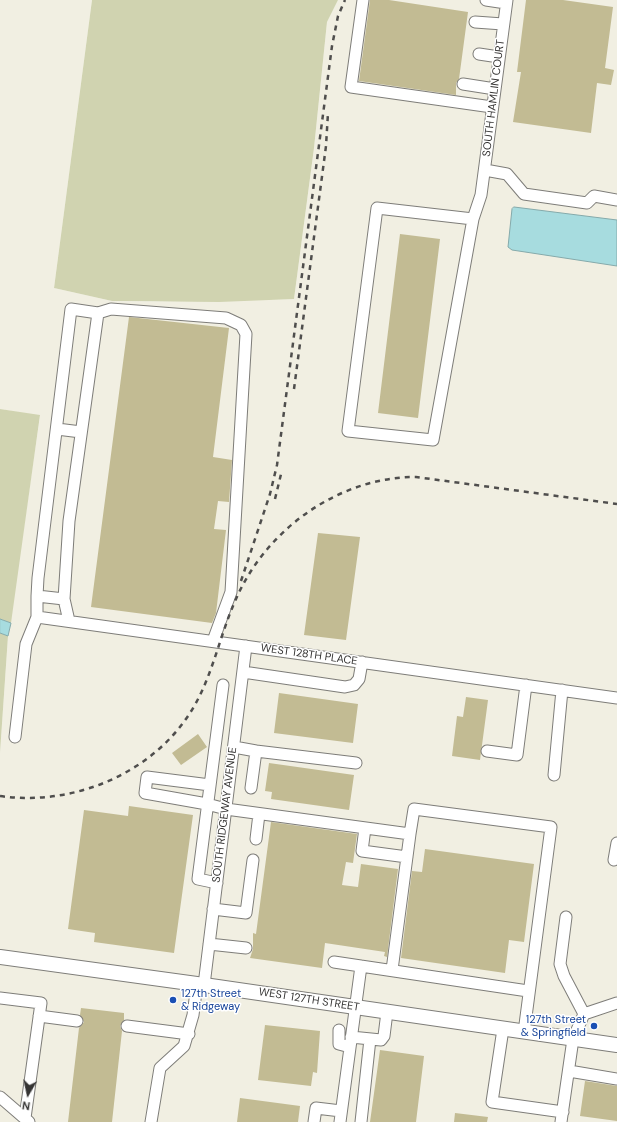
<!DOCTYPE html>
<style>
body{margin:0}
#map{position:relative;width:617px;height:1122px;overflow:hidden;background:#faf9f4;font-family:"DM Sans",sans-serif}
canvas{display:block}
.north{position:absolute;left:8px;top:1074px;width:40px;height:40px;-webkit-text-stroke:3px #fff;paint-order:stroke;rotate:189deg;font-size:11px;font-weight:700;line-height:16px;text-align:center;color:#353433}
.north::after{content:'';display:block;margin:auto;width:14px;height:18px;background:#353433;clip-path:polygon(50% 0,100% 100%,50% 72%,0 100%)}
</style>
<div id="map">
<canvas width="617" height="1122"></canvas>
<div class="north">N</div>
</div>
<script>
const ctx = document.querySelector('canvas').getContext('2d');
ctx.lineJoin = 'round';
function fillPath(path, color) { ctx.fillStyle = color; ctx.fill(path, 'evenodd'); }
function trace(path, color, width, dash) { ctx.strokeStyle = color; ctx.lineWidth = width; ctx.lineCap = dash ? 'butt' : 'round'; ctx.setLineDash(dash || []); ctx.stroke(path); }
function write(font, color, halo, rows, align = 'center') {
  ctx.font = font + ' "DM Sans",sans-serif'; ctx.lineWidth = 3; ctx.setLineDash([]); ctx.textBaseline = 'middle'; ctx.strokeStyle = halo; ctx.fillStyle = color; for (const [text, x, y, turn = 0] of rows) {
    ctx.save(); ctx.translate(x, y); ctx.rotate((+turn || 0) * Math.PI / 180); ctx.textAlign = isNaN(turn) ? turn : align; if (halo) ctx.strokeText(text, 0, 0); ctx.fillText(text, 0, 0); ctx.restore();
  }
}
fillPath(new Path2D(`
 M 0,0 L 92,0 L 54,288 L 112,301 L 157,302 L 294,299 L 314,148 L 327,22 L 338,0 L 617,0 L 617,1122 L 0,1122 L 0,753 L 8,636 L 40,416 L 0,409 Z`), '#f1efe2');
fillPath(new Path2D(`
 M 92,0 L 338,0 L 327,22 L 314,148 L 294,299 L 219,302 L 112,301 L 54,288 Z
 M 0,409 L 40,415 L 11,623 L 0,619 Z
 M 0,633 L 8,636 L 0,753 Z`), '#d0d3b0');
const water = new Path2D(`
 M 514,207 L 617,220 L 617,266 L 512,250 L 508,247 L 512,209 Z
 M 0,619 L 11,623 L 8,636 L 0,633 Z`);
fillPath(water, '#a7dcdf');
trace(water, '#85aaab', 1);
fillPath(new Path2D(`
 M 370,0 L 389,0 L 468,12 L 459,79 L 456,83 L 456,95 L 359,81 Z
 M 526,0 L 563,0 L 613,7 L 605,68 L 614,70 L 611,85 L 597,83 L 591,133 L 513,122 L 521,72 L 517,72 Z
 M 400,234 L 440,239 L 418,418 L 378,413 Z
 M 129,317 L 229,328 L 213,457 L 232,460 L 229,502 L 218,501 L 214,529 L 226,530 L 216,613 L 212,623 L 91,607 Z
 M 318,533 L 360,537 L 346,640 L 304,635 Z
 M 279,693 L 358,704 L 353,743 L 274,733 Z
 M 466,697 L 488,700 L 480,760 L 452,756 L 457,716 L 463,717 Z
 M 198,734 L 207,747 L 181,765 L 172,753 Z
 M 269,763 L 354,775 L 349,810 L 271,799 L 272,792 L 265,791 Z
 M 129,806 L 193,815 L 174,953 L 94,942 L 95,933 L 68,929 L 84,810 L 128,816 Z
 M 271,822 L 357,834 L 353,863 L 346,862 L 342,885 L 358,887 L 361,864 L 398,869 L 387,957 L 384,956 L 385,952 L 325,943 L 322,968 L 250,958 L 253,949 L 253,933 L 256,934 Z
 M 425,849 L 534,864 L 524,942 L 509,940 L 505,973 L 401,958 L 412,871 L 422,872 Z
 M 81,1008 L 124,1013 L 124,1020 L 120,1026 L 122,1031 L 112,1122 L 68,1122 L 79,1028 L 84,1022 L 80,1015 Z
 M 265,1025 L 320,1031 L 317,1073 L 313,1072 L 311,1086 L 258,1080 Z
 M 380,1050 L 424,1056 L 416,1122 L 370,1122 Z
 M 585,1081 L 617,1086 L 617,1121 L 580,1116 Z
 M 240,1098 L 300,1106 L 298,1122 L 237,1122 Z
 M 455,1113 L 488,1117 L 487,1122 L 454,1122 Z`), '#c2bb93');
const minor = new Path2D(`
 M 363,0 L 351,87 L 492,107
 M 486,0 L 506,3
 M 475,22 L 503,24
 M 479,54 L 499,57
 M 463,84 L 495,89
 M 485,170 L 507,174 L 524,194 L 587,203 L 594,196 L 617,200
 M 473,219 L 377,208 L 348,431 L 433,440 L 473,219 L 481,195 L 507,0
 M 57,429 L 81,432
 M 37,596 L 38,578 L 71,309 L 98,313 L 111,309 L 226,318 L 241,325 L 246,334 L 231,592 L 213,641
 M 64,599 L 69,521 L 98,313
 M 37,617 L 617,698
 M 243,672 L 345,687 L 354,685 L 359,679 L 362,662
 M 15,737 L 26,644 L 37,617 L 37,596 L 64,599 L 69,621
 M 234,747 L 256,751 L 251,788
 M 256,751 L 356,763
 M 487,751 L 517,755 L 526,685
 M 554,775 L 562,690
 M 210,785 L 147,777 L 145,793 L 207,804 L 226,809 L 410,834 L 392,970
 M 365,828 L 362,851 L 407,857
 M 410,834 L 414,809 L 551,827 L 524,1032
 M 256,839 L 259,814
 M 614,860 L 617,843
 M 217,883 L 198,879 L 223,685
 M 213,909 L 246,913 L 253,860
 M 566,917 L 560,964 L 564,976 L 584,1014
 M 209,944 L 246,948
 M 334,962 L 528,991
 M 204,985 L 246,646
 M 0,998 L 41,1003 L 25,1118
 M 39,1016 L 77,1021
 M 127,1026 L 189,1034
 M 503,1029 L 492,1102 L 563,1112
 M 339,1030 L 339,1044 L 350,1047
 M 351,1037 L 381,1040 L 384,1036 L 387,1012
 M 569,1071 L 617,1079
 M 0,1097 L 29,1122
 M 151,1122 L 160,1068 L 184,1046 L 193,1015 L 197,984
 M 314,1122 L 316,1108 L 341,1111
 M 340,1122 L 361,966
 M 361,1122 L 370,1039
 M 561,1122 L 573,1039 L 584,1014 L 617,1003`);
const major = new Path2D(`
 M 0,957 L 204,985 L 617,1045`);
trace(minor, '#7e7d79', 13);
trace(major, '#7e7d79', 16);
trace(minor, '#fff', 11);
trace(major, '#fff', 14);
trace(new Path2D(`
 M 294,389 L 326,146 L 328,113
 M 275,499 L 282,470
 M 241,581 L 270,494 L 277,465 L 332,46 L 338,16 L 345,0
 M 0,796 C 76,807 160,771 197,701 C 214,669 221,632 236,599 C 266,530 338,477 416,477 L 617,504`), '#4f4e4d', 2.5, [5, 5]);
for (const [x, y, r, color] of [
 [173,1000,4,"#1a4fb4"],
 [594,1026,4,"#1a4fb4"]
]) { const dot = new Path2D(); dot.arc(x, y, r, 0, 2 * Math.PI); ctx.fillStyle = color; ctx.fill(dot); trace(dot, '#fff', 1.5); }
write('11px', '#353433', '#fff', [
 ["SOUTH HAMLIN COURT",494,98,-83],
 ["WEST 128TH PLACE",309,655,8],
 ["SOUTH RIDGEWAY AVENUE",225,815,-83],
 ["WEST 127TH STREET",309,1000,9]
]);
write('11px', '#164399', '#fff', [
 ["127th Street",181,994],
 ["& Ridgeway",181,1007],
 ["127th Street",586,1020,"right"],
 ["& Springfield",586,1033,"right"]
], 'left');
</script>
